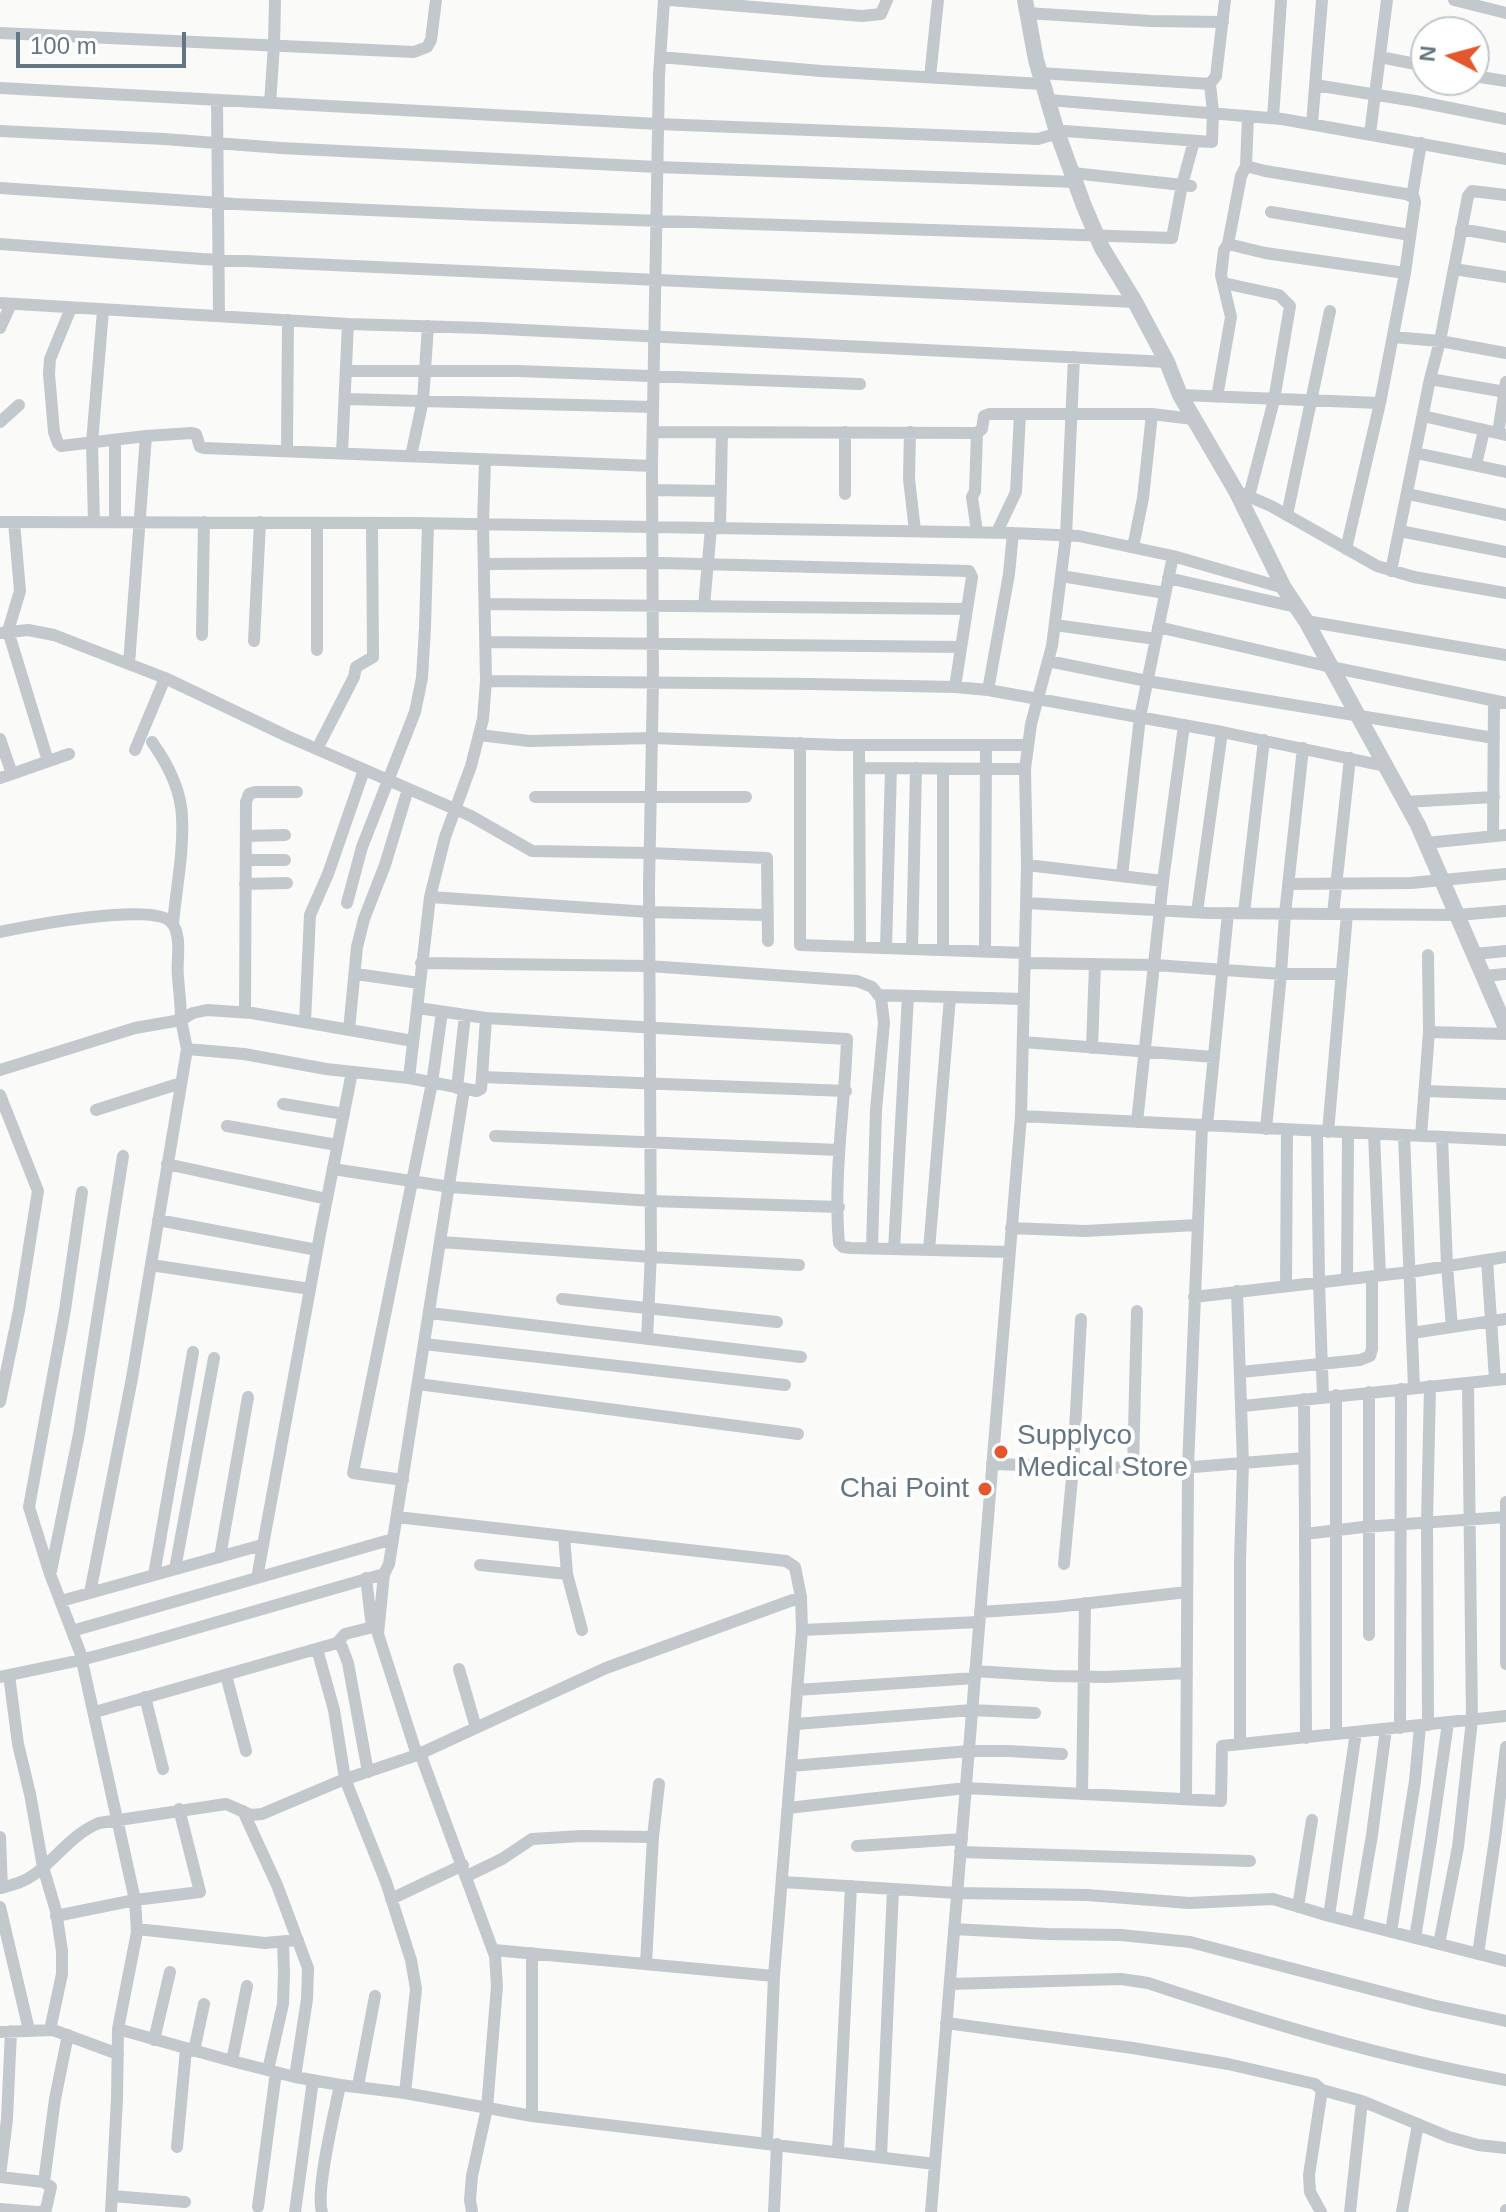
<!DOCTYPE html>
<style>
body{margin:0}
#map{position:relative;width:1506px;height:2212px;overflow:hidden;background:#fafaf8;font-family:Arial,sans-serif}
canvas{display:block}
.north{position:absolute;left:1410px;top:16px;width:80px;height:80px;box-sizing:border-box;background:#fff;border:2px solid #c1c8cd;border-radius:50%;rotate:276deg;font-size:22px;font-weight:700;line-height:32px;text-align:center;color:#657683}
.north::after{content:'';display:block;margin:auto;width:28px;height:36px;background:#e4572e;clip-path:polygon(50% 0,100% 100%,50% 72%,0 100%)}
.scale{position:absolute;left:16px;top:32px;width:170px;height:36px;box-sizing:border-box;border:4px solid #657683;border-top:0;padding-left:10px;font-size:24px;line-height:28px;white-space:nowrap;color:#657683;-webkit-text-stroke:6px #fff;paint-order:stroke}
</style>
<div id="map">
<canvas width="1506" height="2212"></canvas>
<div class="north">N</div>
<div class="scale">100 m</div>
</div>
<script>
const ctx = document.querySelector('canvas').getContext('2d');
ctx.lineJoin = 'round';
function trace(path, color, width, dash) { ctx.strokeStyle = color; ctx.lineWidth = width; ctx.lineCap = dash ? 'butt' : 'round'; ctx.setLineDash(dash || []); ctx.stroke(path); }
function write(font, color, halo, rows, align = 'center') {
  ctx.font = font + ' Arial,sans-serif'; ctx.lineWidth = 8; ctx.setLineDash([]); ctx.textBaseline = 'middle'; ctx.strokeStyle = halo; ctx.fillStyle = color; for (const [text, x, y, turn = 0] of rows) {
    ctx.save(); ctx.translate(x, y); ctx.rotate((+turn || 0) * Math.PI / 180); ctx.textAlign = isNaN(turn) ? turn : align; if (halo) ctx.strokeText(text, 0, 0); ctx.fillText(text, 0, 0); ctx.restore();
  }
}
trace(new Path2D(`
 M 670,0 L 862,16 L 881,14 L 887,0
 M 1454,0 L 1506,13
 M 1027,13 L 1151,21 L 1223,22
 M 0,33 L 414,52 L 427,47 L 431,40 L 436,0
 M 660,57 L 821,71 L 1042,84
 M 1380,57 L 1426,66
 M 1040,73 L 1210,84 L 1216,76 L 1225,0
 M 1474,76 L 1506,81
 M 930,77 L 938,0
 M 1315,85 L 1415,101 L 1506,119
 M 0,88 L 658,124 L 1038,139 L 1065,131 L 1212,142 L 1213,112 L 1210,84
 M 217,100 L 219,316
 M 1049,100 L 1282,119 L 1506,159
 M 270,103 L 274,45 L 275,0
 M 1273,118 L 1281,0
 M 1312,124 L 1322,0
 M 0,131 L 164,139 L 281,148 L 657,167 L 1076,182
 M 1370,134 L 1387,0
 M 1246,166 L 1265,171 L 1406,194 L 1414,198 L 1415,202 L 1405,273 L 1380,403 L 1346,549
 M 1073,173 L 1191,186
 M 0,188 L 235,204 L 482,215 L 1172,238 L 1182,185 L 1194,141
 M 1412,197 L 1421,143
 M 1271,212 L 1410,235
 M 1461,229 L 1506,237
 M 0,244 L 202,259 L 1135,302
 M 1228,244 L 1265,253 L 1405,273
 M 1454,269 L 1506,277
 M 1223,283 L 1279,295 L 1290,306 L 1274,400 L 1249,496
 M 0,303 L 348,324 L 483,328 L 1167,362
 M 71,308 L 50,359 L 49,374 L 54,432 L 58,443 L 61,446 L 146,436
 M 0,328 L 11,304
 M 1393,337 L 1440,341 L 1506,353
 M 346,371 L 518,371 L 860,384
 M 1430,379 L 1440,341 L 1468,196 L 1472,191 L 1506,195
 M 1180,395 L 1380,403
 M 1217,397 L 1231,317 L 1221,275 L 1224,250 L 1228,244 L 1241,176 L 1246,166 L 1248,116
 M 345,399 L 653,407
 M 1423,416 L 1506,435
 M 0,422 L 19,405
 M 653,432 L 977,433 L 982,429 L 984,416 L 989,414 L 1152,414 L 1193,419
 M 845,432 L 845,494
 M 910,432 L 909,479 L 915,531
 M 977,433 L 975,491 L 972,497 L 977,532
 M 1498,433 L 1506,382
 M 287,450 L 288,320
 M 342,453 L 348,324
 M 1416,453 L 1506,472
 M 411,456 L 423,400 L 428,326
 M 1476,465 L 1484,430
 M 652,490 L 721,491
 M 1236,491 L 1271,506 L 1377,566 L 1414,577 L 1506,593
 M 1408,494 L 1506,515
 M 1287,515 L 1330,311
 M 0,522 L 412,523 L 1013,533 L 1079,536 L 1173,556 L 1284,588
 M 14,522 L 20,591 L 8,631 L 48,761
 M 94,522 L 92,443 L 103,310
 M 115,522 L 115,441
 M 720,528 L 722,432
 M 1400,531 L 1506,552
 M 997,532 L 1016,492 L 1020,414
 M 1133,547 L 1143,498 L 1152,414
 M 484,564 L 661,563 L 969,571 L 972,577 L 955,687
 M 1391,571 L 1430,379 L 1506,392
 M 1061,576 L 1165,593
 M 1168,578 L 1296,607
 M 486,604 L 967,609
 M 704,606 L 711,528
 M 1306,621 L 1506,655
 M 1055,625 L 1156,639
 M 1158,627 L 1331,667 L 1506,703
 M 0,633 L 28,630 L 54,635 L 165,678 L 289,737 L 471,816 L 532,851 L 650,853 L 767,858 L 768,941
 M 202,635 L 204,522
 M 254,641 L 260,522
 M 486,642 L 961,647
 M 317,650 L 317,523
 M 1048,661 L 1147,681 L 1494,738
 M 129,664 L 146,436 L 192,433 L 196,434 L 200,447 L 204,448 L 652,466
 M 486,681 L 812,684 L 955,687 L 988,690 L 1222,732 L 1385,766
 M 988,690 L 1009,574 L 1013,533
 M 479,735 L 529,741 L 652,738 L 839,745 L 1028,745
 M 0,739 L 12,774
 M 152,742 C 167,763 181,790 182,817 C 184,852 176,889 173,924
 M 800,743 L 800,945 L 1025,953
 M 859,745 L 860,947
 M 317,749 L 354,677 L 356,667 L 373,657 L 372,523
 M 135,750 L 165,678
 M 860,768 L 1025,769
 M 943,769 L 943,950
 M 0,778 L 69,754
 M 535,797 L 746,797
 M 1405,802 L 1494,797
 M 246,836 L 285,835
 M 1493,836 L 1494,701
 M 1426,843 L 1506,835
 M 246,860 L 285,860
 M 1027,865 L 1163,881
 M 1122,876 L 1140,717 L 1173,556
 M 245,884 L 287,883
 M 1288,884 L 1411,883 L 1506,874
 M 430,897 L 649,912 L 766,915
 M 347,903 L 362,847 L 415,712 L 422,678 L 425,628 L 428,524
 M 1026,903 L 1209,913 L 1457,915 L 1506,911
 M 1197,912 L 1222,732
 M 1244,913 L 1264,740
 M 1333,914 L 1350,758
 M 0,932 C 28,926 153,902 171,922 C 183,935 176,961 178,977 C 179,991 181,1005 181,1020 L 193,1013 L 207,1010 L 252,1013 L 413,1041
 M 886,948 L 891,768
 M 912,949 L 916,768
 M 985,951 L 986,746
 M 1474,954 L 1506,951
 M 421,963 L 649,966 L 857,981 L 872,987 L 881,998 L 884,1023 L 876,1110 L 872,1248
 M 1025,963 L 1155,965 L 1281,974 L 1342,974
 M 356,974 L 419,983
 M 1483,976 L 1506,974
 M 878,995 L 1024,999
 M 418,1008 L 486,1018
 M 245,1012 L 246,802 L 249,794 L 255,792 L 297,792
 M 305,1022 L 310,915 L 328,874 L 364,770
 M 349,1030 L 357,947 L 364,919 L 385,865 L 408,789
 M 1429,1032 L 1506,1034
 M 1023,1042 L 1214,1057
 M 1092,1048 L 1095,964
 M 0,1070 L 135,1028 L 181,1020 L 187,1049 L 244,1054 L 326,1069 L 409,1078 L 477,1091 L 481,1089 L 482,1077 L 846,1091
 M 482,1077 L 486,1018 L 847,1039 C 845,1106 833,1175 839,1243 L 843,1247 L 851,1248 L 1010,1252
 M 409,1078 L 430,897 L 445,837 L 471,766 L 483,719 L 486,681 L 483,525 L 485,459
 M 457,1088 L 465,1015
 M 1426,1091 L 1506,1094
 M 0,1095 L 38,1191 L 19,1310 L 0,1402
 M 283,1104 L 344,1114
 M 96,1110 L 181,1083
 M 1021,1116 L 1027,865 L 1025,769 L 1031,724 L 1052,646 L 1066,536 L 1074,357
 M 1137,1122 L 1163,881 L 1184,725
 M 227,1126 L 337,1145
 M 1207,1126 L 1228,913
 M 1266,1129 L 1281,974 L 1285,914 L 1303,748
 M 1317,1131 L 1319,1282 L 1323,1397
 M 1328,1132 L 1347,914
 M 1374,1134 L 1380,1275
 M 1404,1135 L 1414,1388
 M 495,1136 L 839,1150
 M 1421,1136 L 1429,1032 L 1428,955
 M 1442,1137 L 1447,1266 L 1452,1327
 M 167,1164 L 327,1199
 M 333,1169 L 450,1187 L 651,1201 L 839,1207
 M 82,1192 L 65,1310 L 29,1507 L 50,1574 L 80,1652 L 135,1900 L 137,1932 L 118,2029 L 117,2099 L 111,2212
 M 158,1220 L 317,1250
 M 1011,1228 L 1085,1231 L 1197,1225
 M 441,1242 L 651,1257 L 799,1265
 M 894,1249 L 908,996
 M 929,1250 L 950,997
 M 1487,1260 L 1495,1380
 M 151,1265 L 310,1289
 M 1347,1279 L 1348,1133
 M 1286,1286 L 1287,1130
 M 1237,1291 L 1243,1463 L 1240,1561 L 1240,1744
 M 1194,1297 L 1410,1272 L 1506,1257
 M 562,1299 L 777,1322
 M 430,1313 L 801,1357
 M 1412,1333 L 1506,1319
 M 647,1339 L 651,1253 L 649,886 L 653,683 L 652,466 L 659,75 L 664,0
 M 424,1344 L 785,1385
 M 1241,1372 L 1360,1360 L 1370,1356 L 1372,1349 L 1372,1276
 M 418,1384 L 798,1434
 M 1304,1399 L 1305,1534 L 1363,1527 L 1506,1517
 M 1243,1406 L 1506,1379
 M 992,1464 L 1169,1469 L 1304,1458
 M 1133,1469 L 1137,1311
 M 403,1480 L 353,1473 L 432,1083 L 442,1012
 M 397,1517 L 786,1561 L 795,1567 L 801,1597 L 802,1630 L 774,1976 L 767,2143
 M 1305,1534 L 1306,1738
 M 564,1536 L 567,1574 L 582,1630
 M 220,1557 L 248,1397
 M 1064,1564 L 1073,1467 L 1081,1319
 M 480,1565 L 567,1574
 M 175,1569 L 214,1358
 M 51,1571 L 79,1434 L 123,1156
 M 384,1574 L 378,1634 L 417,1755
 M 154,1575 L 193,1352
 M 257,1578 L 321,1229 L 352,1072
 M 366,1578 L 372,1627
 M 90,1593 L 132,1378 L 187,1049
 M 61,1601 L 262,1545
 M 980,1612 L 1055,1607 L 1187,1592
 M 802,1630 L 979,1622
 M 72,1631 L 393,1539
 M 1369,1635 L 1369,1392
 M 337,1643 L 345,1634 L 377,1626
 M 317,1649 L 334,1710 L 345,1779 L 386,1882 L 411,1960 L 416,1989 L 405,2093
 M 1506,1664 L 1506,1502
 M 459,1669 L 476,1728
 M 975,1671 L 1053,1676 L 1106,1677 L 1187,1673
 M 9,1675 L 18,1744 L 30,1794 L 43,1867 L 56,1911 L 62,1951 L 62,1974 L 50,2030
 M 226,1675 L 246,1751
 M 0,1677 L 81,1660 L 141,1644 L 384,1574 L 389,1564 L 393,1539 L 464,1090
 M 797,1690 L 975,1678
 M 145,1697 L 163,1769
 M 95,1712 L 337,1643 L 342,1647 L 348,1663 L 368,1772
 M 796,1724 L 972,1710 L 1035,1713
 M 1428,1725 L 1427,1522 L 1430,1386
 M 1400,1728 L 1401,1389
 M 1336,1734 L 1336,1395
 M 420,1753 L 495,1956 L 497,1986 L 487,2108 L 472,2176 L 470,2200 L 472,2212
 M 791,1766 L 969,1751 L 1008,1751 L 1062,1754
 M 1082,1794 L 1085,1603
 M 1186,1799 L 1188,1467 L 1202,1126
 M 788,1808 L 966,1788 L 1221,1801 L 1222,1746 L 1506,1716
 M 243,1811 L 277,1885 L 308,1968 L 307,1999 L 295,2077
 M 0,1837 L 2,1888
 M 857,1846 L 962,1839
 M 960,1852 L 1250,1861
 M 467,1876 L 502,1859 L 532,1839 L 582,1836 L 653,1837
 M 783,1882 L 957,1893 L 1087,1895 L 1189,1903 L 1273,1899 L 1329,1916 L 1506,1961
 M 0,1888 C 13,1885 24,1882 35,1874 C 58,1857 72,1834 99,1823 L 226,1804 L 251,1815 L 262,1814 L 340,1781 L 417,1755 L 606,1668 L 801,1597
 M 391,1899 L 463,1865
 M 0,1907 L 29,2030
 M 1298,1907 L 1312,1820
 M 56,1916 L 135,1900 L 200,1892 L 179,1809
 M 1329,1916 L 1356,1732
 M 1357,1923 L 1372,1835 L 1386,1729
 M 137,1929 L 265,1943 L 298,1940
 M 954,1929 L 1047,1934 L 1121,1935 L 1190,1942 L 1432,2005 L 1506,2021
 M 1391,1932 L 1415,1781 L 1420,1726
 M 1415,1938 L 1431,1840 L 1448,1723
 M 1439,1944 L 1458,1847 L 1472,1720 L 1468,1383
 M 494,1950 L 774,1976
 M 1478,1954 L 1495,1839 L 1506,1747
 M 646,1963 L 653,1837 L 659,1784
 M 950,1984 L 1121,1979 L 1148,1983 C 1265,2022 1384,2058 1506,2080
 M 946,2023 L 1133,2048 L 1228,2064 L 1315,2084 L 1322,2090 L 1362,2101 L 1449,2137 L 1478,2145 L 1506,2148
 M 118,2029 L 232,2061 L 295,2077 L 340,2085 L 405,2093 L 532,2116 L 935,2164
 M 0,2032 L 53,2030 L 118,2054
 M 154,2040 L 170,1972
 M 194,2051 L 204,2004
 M 232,2061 L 247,1986
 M 268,2070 L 283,2004 L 284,1974 L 283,1942
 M 358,2086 L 375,1996
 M 532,2116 L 532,1953
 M 177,2147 L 186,2049
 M 838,2151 L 851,1886
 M 881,2157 L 893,1889
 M 0,2176 L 7,2119 L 11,2031
 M 0,2177 L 44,2182 L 51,2187 L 46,2209 L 40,2212
 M 44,2182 L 55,2099 L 68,2035
 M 112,2196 L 185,2202
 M 258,2207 L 276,2072
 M 0,2209 L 37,2212
 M 295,2212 L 313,2080
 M 322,2212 C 315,2192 335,2110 340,2085
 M 774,2212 L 777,2144
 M 931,2212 L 1021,1116 L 1506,1140
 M 1321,2212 L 1310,2192 L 1309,2175 L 1322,2090
 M 1350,2212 L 1362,2101
 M 1402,2212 L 1418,2124
 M 1506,2212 L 1506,2210`), '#c3c8cc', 12);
trace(new Path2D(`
 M 1025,0 L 1036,60 L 1057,132 L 1084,206 L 1102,248 L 1135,302 L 1167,362 L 1180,395 L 1236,491 L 1284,588 L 1306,621 L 1418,825 L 1506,1028`), '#c3c8cc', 16);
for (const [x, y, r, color] of [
 [1001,1452,8,"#e4572e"],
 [985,1489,8,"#e4572e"]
]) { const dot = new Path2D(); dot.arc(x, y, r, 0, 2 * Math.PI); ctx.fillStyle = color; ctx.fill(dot); trace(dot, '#fff', 3); }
write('28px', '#657683', '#fff', [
 ["Supplyco",1017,1436],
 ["Medical Store",1017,1468],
 ["Chai Point",969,1489,"right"]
], 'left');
</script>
